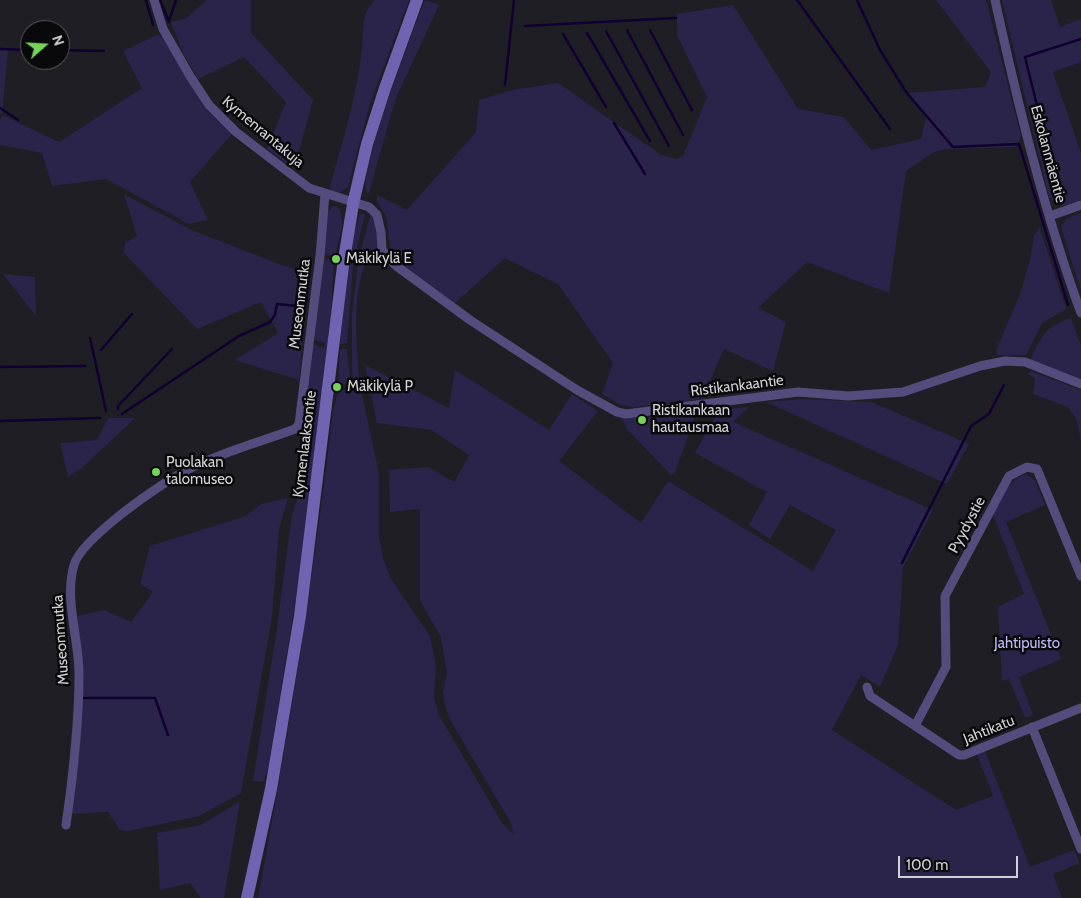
<!DOCTYPE html>
<meta charset="utf-8">
<style>
body{margin:0}
#map{position:relative;width:1081px;height:898px;overflow:hidden;background:#1f1e25;font-family:Cabin,sans-serif}
canvas{display:block}
.north{position:absolute;left:20px;top:20px;width:50px;height:50px;box-sizing:border-box;background:#09090b;border:1px solid #59595c;border-radius:50%;rotate:71deg;font-size:14px;font-weight:700;line-height:20px;text-align:center;color:#d2d2d6}
.north::after{content:'';display:block;margin:auto;width:18px;height:22px;background:#76d25a;clip-path:polygon(50% 0,100% 100%,50% 72%,0 100%)}
.scale{position:absolute;left:898px;top:856px;width:120px;height:22px;box-sizing:border-box;border:2px solid #d2d2d6;border-top:0;padding-left:6px;font-size:15px;line-height:18px;white-space:nowrap;color:#d2d2d6;-webkit-text-stroke:4px #09090b;paint-order:stroke}
</style>
<div id="map">
<canvas width="1081" height="898"></canvas>
<div class="north">N</div>
<div class="scale">100 m</div>
</div>
<script>
const ctx = document.querySelector('canvas').getContext('2d');
ctx.lineJoin = 'round';
function fillPath(path, color) { ctx.fillStyle = color; ctx.fill(path, 'evenodd'); }
function trace(path, color, width, dash) { ctx.strokeStyle = color; ctx.lineWidth = width; ctx.lineCap = dash ? 'butt' : 'round'; ctx.setLineDash(dash || []); ctx.stroke(path); }
function write(font, color, halo, rows, align = 'center') {
  ctx.font = font + ' Cabin,sans-serif'; ctx.lineWidth = 5; ctx.setLineDash([]); ctx.textBaseline = 'middle'; ctx.strokeStyle = halo; ctx.fillStyle = color; for (const [text, x, y, turn = 0] of rows) {
    ctx.save(); ctx.translate(x, y); ctx.rotate((+turn || 0) * Math.PI / 180); ctx.textAlign = isNaN(turn) ? turn : align; if (halo) ctx.strokeText(text, 0, 0); ctx.fillText(text, 0, 0); ctx.restore();
  }
}
fillPath(new Path2D(`
 M 207,0 L 251,0 L 251,33 L 313,100 L 294,169 L 267,149 L 286,102 L 244,57 L 198,79 L 183,53 L 171,22 L 185,19 Z
 M 375,0 L 409,0 L 370,103 L 348,187 L 337,194 L 331,192 L 330,187 C 342,141 358,94 362,47 C 364,29 361,13 375,0 Z
 M 425,0 L 439,5 L 395,100 L 369,193 L 367,193 C 357,174 414,27 425,0 Z
 M 936,0 L 986,0 L 1021,136 L 1016,147 L 947,149 L 934,152 L 906,171 L 889,293 L 807,262 L 758,308 L 786,322 L 773,371 L 724,349 L 702,399 L 633,407 L 621,405 L 602,394 L 613,363 L 558,284 L 505,258 L 455,303 L 402,266 L 391,250 L 386,216 L 377,202 L 377,195 L 407,210 L 476,132 L 479,100 L 513,90 L 558,83 L 661,155 L 677,159 L 683,156 L 707,97 L 677,35 L 677,14 L 733,5 L 798,109 L 844,117 L 871,150 L 921,139 L 926,118 L 907,93 L 985,87 L 991,72 Z
 M 1002,0 L 1051,0 L 1060,27 L 1081,19 L 1081,62 L 1053,72 L 1081,153 L 1081,200 L 1063,206 L 1056,205 L 1049,197 Z
 M 157,35 L 163,37 L 207,111 L 232,134 L 190,182 L 208,220 L 189,224 L 106,179 L 52,186 L 42,153 L 0,145 L 0,120 L 2,115 L 0,113 L 0,50 L 8,50 L 2,115 L 59,142 L 142,88 L 123,51 Z
 M 124,194 L 191,230 L 308,275 L 299,380 L 235,360 L 278,333 L 261,302 L 197,329 L 124,253 L 125,243 L 137,236 Z
 M 333,206 L 337,206 C 348,219 338,241 335,256 L 322,254 L 327,213 Z
 M 1081,213 L 1081,291 L 1061,227 L 1066,219 Z
 M 361,214 L 365,214 L 353,265 L 347,343 L 340,344 C 343,320 350,229 361,214 Z
 M 370,215 C 378,220 379,235 378,243 C 376,253 366,261 363,270 C 352,305 357,343 359,378 L 356,382 L 352,374 L 352,314 L 358,263 Z
 M 1040,228 L 1066,309 L 1042,323 L 1026,355 L 997,355 L 996,351 L 1021,291 L 1031,256 L 1034,235 Z
 M 324,259 L 334,261 L 331,314 L 302,560 L 268,770 L 263,782 L 253,781 L 277,628 L 292,514 L 303,484 L 305,464 L 303,412 L 312,344 L 324,348 L 325,343 L 312,339 Z
 M 3,274 L 35,277 L 36,316 Z
 M 1071,318 L 1081,346 L 1081,379 L 1030,361 C 1041,337 1045,326 1071,318 Z
 M 340,349 L 347,349 L 350,383 L 344,384 L 338,382 Z
 M 365,365 L 449,408 L 455,370 L 549,430 L 572,394 L 598,411 L 559,461 L 641,523 L 668,481 L 813,571 L 836,530 L 790,505 L 770,539 L 749,525 L 767,492 L 695,453 L 719,410 L 749,407 L 733,422 L 933,510 L 903,567 L 898,645 L 880,687 L 861,675 L 832,730 L 956,810 L 993,796 L 977,754 L 985,751 L 1030,867 L 1074,850 L 1080,863 L 1053,874 L 1062,898 L 258,898 C 288,737 314,575 333,412 L 338,391 L 358,387 L 361,390 L 379,474 L 379,537 L 383,558 L 391,579 L 430,636 L 436,666 L 434,698 L 439,715 L 502,823 L 514,835 L 510,821 L 450,720 L 445,706 L 443,692 L 447,673 L 441,637 L 420,601 L 420,509 L 390,512 L 389,470 L 428,467 L 454,482 L 469,455 L 432,430 L 377,423 Z
 M 1030,371 L 1081,390 L 1081,441 L 1077,420 L 1068,407 L 1033,394 L 1035,379 L 1028,374 Z
 M 804,399 L 871,402 L 969,444 L 947,484 L 766,402 Z
 M 688,414 L 694,418 L 675,473 L 671,475 L 627,429 L 621,418 L 659,417 Z
 M 108,418 L 135,418 L 82,468 L 68,477 L 60,443 L 97,440 Z
 M 1026,474 L 1035,481 L 1045,505 L 1006,522 L 1061,659 L 1019,677 L 1033,715 L 1025,718 L 1009,679 L 1002,681 L 998,607 L 1024,594 L 993,515 C 1001,500 1008,479 1026,474 Z
 M 288,498 L 279,529 L 272,617 L 241,793 L 199,816 L 129,831 L 120,830 L 108,812 L 71,814 L 77,616 L 104,610 L 131,622 L 153,592 L 140,584 L 150,546 L 246,516 L 261,504 Z
 M 240,801 L 224,898 L 201,898 L 190,883 L 160,890 L 157,833 L 201,825 Z`), '#2a244a');
trace(new Path2D(`
 M 146,0 L 153,25
 M 160,0 L 169,22
 M 797,0 L 890,129
 M 857,0 L 880,50 L 906,92 L 953,147 L 1019,144 L 1068,305
 M 169,21 L 176,0
 M 525,26 L 676,18
 M 627,30 L 683,135
 M 650,30 L 692,110
 M 606,31 L 669,146
 M 587,33 L 650,141
 M 563,34 L 606,107
 M 0,49 L 30,50
 M 60,50 L 104,51
 M 505,85 L 514,0
 M 0,108 L 18,120
 M 614,123 L 645,174
 M 1058,190 L 1025,57 L 1081,39
 M 90,338 L 106,411
 M 101,350 L 132,314
 M 0,367 L 85,366
 M 118,409 L 118,406 L 172,349
 M 122,414 L 239,336 L 270,322 L 275,315 L 277,304 L 296,306
 M 0,421 L 100,418
 M 902,563 L 971,426 L 989,414 L 1004,385
 M 82,698 L 155,698 L 168,735`), '#100131', 2.5);
trace(new Path2D(`
 M 154,0 L 163,29 L 190,76 L 209,105 L 236,132 L 309,188 L 369,207 L 377,215 L 381,232 L 382,250 L 395,265 L 470,320 L 577,390 L 617,412 L 626,414 L 798,392 L 848,396 L 903,392 L 980,366 L 1005,361 L 1025,362 L 1081,384
 M 995,0 C 1018,105 1044,212 1081,313
 M 1050,216 L 1081,205
 M 867,687 L 870,696 L 959,755 L 964,755 L 1081,708
 M 916,724 L 946,667 L 945,596 L 1009,476 L 1027,467 L 1037,469 L 1081,576
 M 1032,727 L 1081,849
 M 66,825 C 73,776 79,724 79,674 C 79,639 64,599 74,565 C 81,539 163,481 189,469 C 222,452 260,442 295,429 L 299,424 L 320,256 L 325,194`), '#534c7c', 9);
trace(new Path2D(`
 M 247,898 L 271,789 L 300,616 L 343,266 L 353,204 L 367,144 L 385,88 L 417,0`), '#7064b2', 12);
for (const [x, y, r, color] of [
 [336,259,5,"#76d25a"],
 [337,387,5,"#76d25a"],
 [642,420,5,"#76d25a"],
 [156,472,5,"#76d25a"]
]) { const dot = new Path2D(); dot.arc(x, y, r, 0, 2 * Math.PI); ctx.fillStyle = color; ctx.fill(dot); trace(dot, '#09090b', 2); }
write('15px', '#d2d2d6', '#09090b', [
 ["Kymenrantakuja",263,132,40],
 ["Eskolanmäentie",1048,154,75],
 ["Museonmutka",300,304,-83],
 ["Ristikankaantie",737,386,-7],
 ["Kymenlaaksontie",305,444,-83],
 ["Pyydystie",967,525,-62],
 ["Museonmutka",61,640,-94],
 ["Jahtikatu",989,730,-22]
]);
write('15px', '#d2d2d6', '#09090b', [
 ["Mäkikylä E",346,259],
 ["Mäkikylä P",347,387],
 ["Ristikankaan",652,411],
 ["hautausmaa",652,428],
 ["Puolakan",166,463],
 ["talomuseo",166,480]
], 'left');
write('15px', '#bfb9f7', '#09090b', [
 ["Jahtipuisto",1027,644]
]);
</script>
